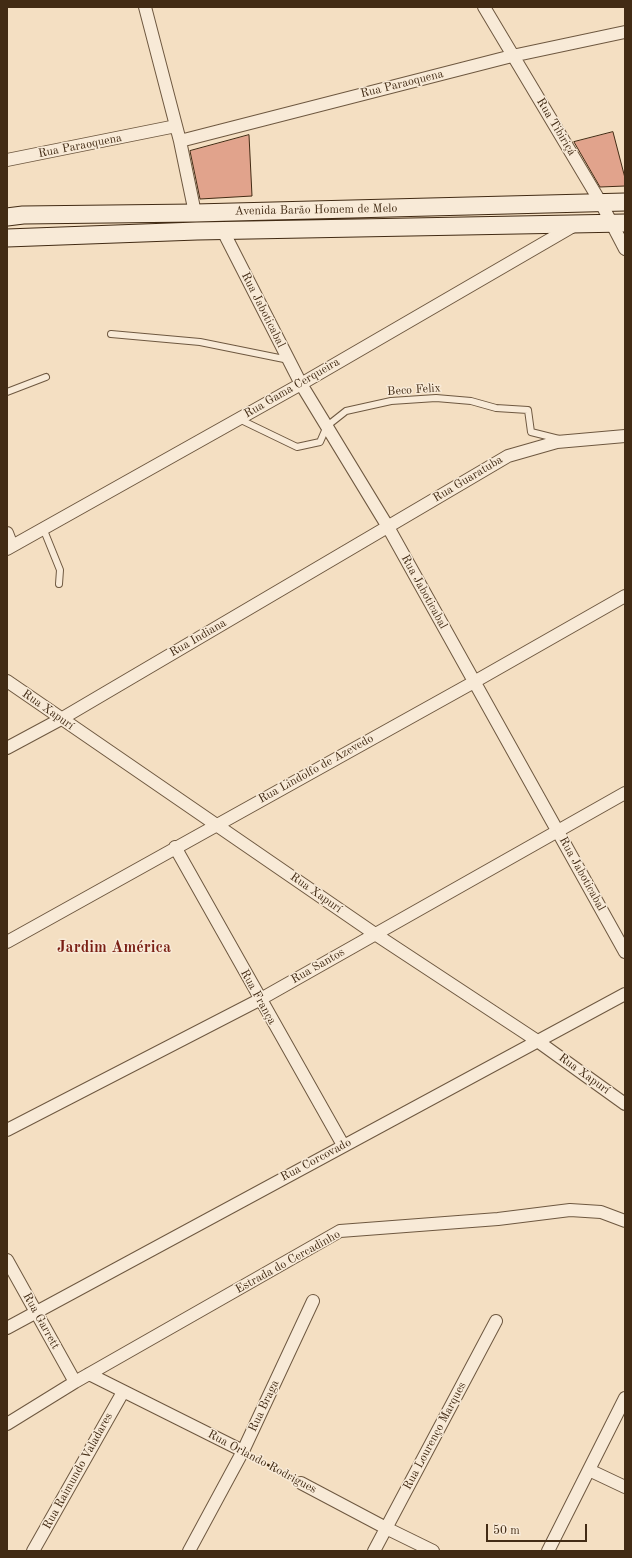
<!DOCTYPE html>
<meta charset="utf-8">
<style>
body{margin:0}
#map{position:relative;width:632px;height:1558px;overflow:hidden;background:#f4dfc2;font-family:"Old Standard TT",serif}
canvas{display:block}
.frame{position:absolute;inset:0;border:8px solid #422b14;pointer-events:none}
.scale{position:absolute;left:486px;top:1524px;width:101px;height:18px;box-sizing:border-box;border:2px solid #422b14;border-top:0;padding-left:5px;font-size:12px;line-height:14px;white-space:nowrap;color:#422b14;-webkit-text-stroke:3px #f8ead7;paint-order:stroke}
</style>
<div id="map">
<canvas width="632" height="1558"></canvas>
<div class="frame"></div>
<div class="scale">50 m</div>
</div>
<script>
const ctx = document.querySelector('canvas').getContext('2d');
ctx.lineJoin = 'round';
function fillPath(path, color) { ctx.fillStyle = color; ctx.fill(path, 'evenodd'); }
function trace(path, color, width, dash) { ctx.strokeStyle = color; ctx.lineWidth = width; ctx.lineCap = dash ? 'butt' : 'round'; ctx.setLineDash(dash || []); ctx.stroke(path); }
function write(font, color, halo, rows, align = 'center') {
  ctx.font = font + ' "Old Standard TT",serif'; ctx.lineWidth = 3; ctx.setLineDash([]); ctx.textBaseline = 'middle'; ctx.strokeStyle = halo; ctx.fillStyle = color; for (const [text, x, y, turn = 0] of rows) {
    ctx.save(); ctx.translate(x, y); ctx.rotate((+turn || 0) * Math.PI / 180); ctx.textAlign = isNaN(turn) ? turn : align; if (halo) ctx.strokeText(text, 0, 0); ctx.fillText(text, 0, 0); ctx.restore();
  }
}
const building = new Path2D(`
 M 613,132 L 625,178 L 625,186 L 600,187 L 574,142 Z
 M 249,135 L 252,196 L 200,199 L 190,151 Z`);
fillPath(building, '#e1a38c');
trace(building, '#422b14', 1);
const service = new Path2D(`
 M 111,334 L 200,342 L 289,360
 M 7,392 L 46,377
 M 239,419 L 297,447 L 320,442 L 327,426 L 346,411 L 391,401 L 436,398 L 471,401 L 496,408 L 528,410 L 531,432 L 559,439
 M 43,528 L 60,570 L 59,584`);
const minor = new Path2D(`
 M 145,7 L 180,141 L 195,213
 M 484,7 L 601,203 L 625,249
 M 180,141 L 512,56 L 625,32
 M 7,160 L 176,126
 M 223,231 L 301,384 L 388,527 L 625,952
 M 7,533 L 12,546
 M 7,549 L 301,384 L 575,225
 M 7,681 L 375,934 L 536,1040 L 625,1104
 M 7,748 L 61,719 L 508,456 L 557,442 L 625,436
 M 175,847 L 343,1145
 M 7,942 L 474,682 L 625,596
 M 7,1130 L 259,1000 L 625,793
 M 7,1260 L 75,1382
 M 7,1328 L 625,994
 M 89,1374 L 243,1451
 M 7,1424 L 75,1382 L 340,1231 L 498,1219 L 570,1210 L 601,1212 L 625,1221
 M 589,1470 L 625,1487
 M 301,1483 L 386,1528 L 433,1551
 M 33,1551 L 123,1392
 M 189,1551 L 243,1451 L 313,1301
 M 374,1551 L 496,1321
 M 548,1551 L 625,1398`);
const secondary = new Path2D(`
 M 7,217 L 23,215 L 195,213 L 625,202
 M 7,238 L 197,231 L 625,223`);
trace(service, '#6e5840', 8);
trace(minor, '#6e5840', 14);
trace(secondary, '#422b14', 19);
trace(new Path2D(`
 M 254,1457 L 291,1478`), '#422b14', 2.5, [3, 2]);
trace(service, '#f8ead7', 6);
trace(minor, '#f8ead7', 12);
trace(secondary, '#f8ead7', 17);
write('12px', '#422b14', '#f8ead7', [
 ["Rua Paraoquena",402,84,-14],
 ["Rua Tibiriçá",556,127,59],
 ["Rua Paraoquena",80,146,-11],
 ["Avenida Barão Homem de Melo",316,210,-1],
 ["Rua Jaboticabal",263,310,63],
 ["Rua Gama Cerqueira",292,388,-30],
 ["Beco Felix",414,390,-4],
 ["Rua Guaratuba",468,479,-31],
 ["Rua Jaboticabal",424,592,61],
 ["Rua Indiana",198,638,-30],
 ["Rua Xapurí",48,710,35],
 ["Rua Lindolfo de Azevedo",316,769,-29],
 ["Rua Jaboticabal",582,874,61],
 ["Rua Xapurí",316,893,35],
 ["Rua Santos",318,966,-30],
 ["Rua França",258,997,61],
 ["Rua Xapurí",584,1074,36],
 ["Rua Corcovado",316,1160,-28],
 ["Estrada do Cercadinho",288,1262,-29],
 ["Rua Garrett",41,1321,61],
 ["Rua Braga",264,1406,-65],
 ["Rua Lourenço Marques",435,1436,-62],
 ["Rua Orlando Rodrigues",262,1462,28],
 ["Rua Raimundo Valadares",78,1471,-61]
]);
write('bold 16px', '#7a1f14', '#f8ead7', [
 ["Jardim América",114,948]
]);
</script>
